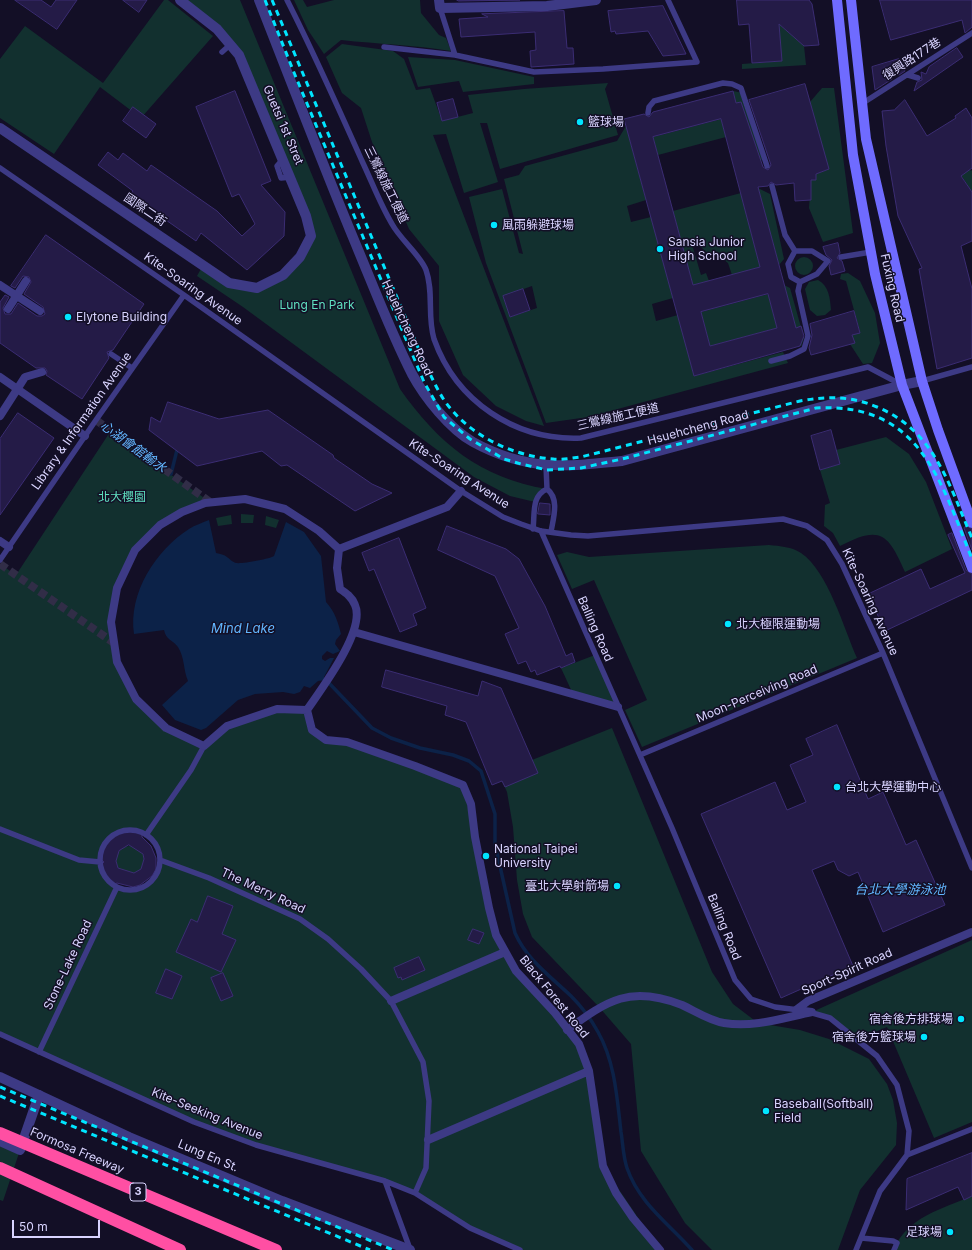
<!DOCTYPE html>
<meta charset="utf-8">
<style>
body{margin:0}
#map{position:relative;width:972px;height:1250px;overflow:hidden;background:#130f26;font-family:Inter,sans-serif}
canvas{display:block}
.scale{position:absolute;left:12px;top:1220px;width:88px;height:18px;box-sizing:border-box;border:2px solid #d9d4ff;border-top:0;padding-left:5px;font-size:12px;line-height:14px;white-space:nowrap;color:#d9d4ff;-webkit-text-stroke:3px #130f26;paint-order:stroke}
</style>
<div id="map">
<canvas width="972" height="1250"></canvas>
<div class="scale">50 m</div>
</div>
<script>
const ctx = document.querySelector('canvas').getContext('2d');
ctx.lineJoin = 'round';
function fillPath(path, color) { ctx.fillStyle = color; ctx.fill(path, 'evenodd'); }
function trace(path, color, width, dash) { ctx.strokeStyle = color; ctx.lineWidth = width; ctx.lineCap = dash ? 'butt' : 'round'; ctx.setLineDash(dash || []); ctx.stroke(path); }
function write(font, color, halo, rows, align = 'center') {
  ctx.font = font + ' Inter,"Noto Sans TC",sans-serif'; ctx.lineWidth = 3; ctx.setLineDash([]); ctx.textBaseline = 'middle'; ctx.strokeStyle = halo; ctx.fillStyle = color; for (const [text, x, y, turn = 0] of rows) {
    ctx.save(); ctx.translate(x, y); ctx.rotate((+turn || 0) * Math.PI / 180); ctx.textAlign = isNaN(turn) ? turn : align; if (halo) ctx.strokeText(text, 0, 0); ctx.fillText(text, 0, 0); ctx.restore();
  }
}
fillPath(new Path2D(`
 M 164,0 L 168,0 L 213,36 L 141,118 L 100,87 L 54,154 L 0,118 L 0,59 L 25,26 L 103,83 Z
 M 180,0 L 240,0 L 400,389 C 438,443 480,478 547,489 L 535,502 L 510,496 L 474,477 L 243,307 L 197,276 L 203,265 L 229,283 L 257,288 L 283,275 L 311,236 L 239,55 Z
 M 294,0 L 303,0 L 307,7 L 334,0 L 420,0 L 421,13 L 439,35 L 446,38 L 451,51 C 414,45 378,44 341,40 L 324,54 L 308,30 Z
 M 779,24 L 804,46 L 806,65 L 742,69 L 742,64 L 781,61 Z
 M 342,44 L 393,51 L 404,59 L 416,90 L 430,88 L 442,121 L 473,113 L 468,95 L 524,89 L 608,83 L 605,89 L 618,135 L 500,169 L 487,123 L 480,123 L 498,182 L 464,193 L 446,134 L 433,135 L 544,426 L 526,421 L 496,406 L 463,375 L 439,321 L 439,266 L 409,229 L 372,142 L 361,108 L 342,93 L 326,57 Z
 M 408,57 L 455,60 L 534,77 L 534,84 L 463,92 L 459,81 L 418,87 Z
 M 822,88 L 834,88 L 853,233 L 823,242 L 809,208 L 811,180 L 816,180 L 816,174 L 828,169 L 810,102 Z
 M 733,91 L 743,93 L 763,159 L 753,167 Z
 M 721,119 L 726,137 L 658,155 L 653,137 Z
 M 626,126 L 646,200 L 627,206 L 631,222 L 651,217 L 673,298 L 652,304 L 656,321 L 678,315 L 694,376 L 783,352 L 788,363 L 588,417 L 546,423 L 486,263 L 469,197 L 502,189 L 519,253 L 523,254 L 504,179 L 519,175 L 525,166 L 617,141 ZM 532,286 L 537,308 L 510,317 L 504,296 Z
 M 965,163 L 971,171 L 972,170 L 972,192 L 957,169 Z
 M 758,188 L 770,194 L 784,259 L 779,265 Z
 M 741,193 L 760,267 L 732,275 L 728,263 L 719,256 L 710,256 L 701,247 L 697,239 L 691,241 L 701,275 L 706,273 L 709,281 L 693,285 L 673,211 Z
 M795 266a9 9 0 1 1 18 0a9 9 0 1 1-18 0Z
 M 848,273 L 860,281 L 875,313 L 880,343 L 872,363 L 863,364 L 850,344 L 854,343 L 852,335 L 860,332 L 846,281 L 840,279 L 841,274 Z
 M 818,280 C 829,286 830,298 831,310 L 825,315 L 817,316 L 810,310 L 805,289 L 809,282 Z
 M 784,285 L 790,288 L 804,338 L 801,347 Z
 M 768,294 L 777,328 L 710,346 L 701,312 Z
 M 110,432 L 210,502 C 201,505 189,508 181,512 C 173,518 140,544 135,551 C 96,610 110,685 165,727 C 176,735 192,740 204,746 L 227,726 L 277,709 L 307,710 L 312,730 L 326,740 L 347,742 L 463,785 L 489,908 L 505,952 L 579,1044 L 589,1071 L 603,1166 L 660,1250 L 520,1250 L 470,1228 L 415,1193 L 256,1145 L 194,1122 L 0,1034 L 0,564 L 16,575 ZM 128,830 C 181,835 159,905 119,888 C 112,885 105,880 102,872 C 93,851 109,834 128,830 Z
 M 886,437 L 909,454 L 926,482 L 952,549 L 905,572 C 888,533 880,525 840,546 L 833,533 L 824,526 L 825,505 L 830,503 L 820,470 L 840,464 L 836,450 Z
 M 241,514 L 254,515 L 253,523 L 241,523 Z
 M 231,515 L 232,524 L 218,526 L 216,518 Z
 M 266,516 L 279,520 L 276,528 L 265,525 Z
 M 769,545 C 780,546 792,547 801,553 C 828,571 844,629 857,658 L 642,747 L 625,710 L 647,700 L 594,580 L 572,589 L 557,555 L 567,552 L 589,557 Z
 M 595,655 L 618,707 L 573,694 L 561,668 Z
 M 612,728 L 712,972 L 733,1004 L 758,1023 L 800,1030 L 829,1039 L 869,1059 L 887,1084 L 893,1100 L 897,1123 L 896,1145 L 860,1190 L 838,1250 L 712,1250 L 685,1223 L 641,1151 L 631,1044 L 599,1007 L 532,937 L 523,914 L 517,880 L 513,827 L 507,792 L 502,781 L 532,760 Z
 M116 860a14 14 0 1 1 28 0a14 14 0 1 1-28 0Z
 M 972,940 L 972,1122 L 934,1138 L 887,1027 L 858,1039 L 830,1018 L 812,1012 Z
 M 0,1141 L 20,1150 L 3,1201 L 0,1200 Z
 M 972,1196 L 972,1250 L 894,1250 C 905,1218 944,1208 972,1196 Z`), '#12302f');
fillPath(new Path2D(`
 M 209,520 L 216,553 C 229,555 228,560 236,563 C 242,564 270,559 274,556 L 286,522 L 304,532 L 321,556 L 326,602 C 335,612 338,622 341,634 L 336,640 L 335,644 L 340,651 L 333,654 L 327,651 L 322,656 L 322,659 L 325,661 L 330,658 L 334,658 L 324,677 L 326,680 L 318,681 L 310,688 L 304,686 L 300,692 L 294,694 L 283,692 L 255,694 L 238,700 L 206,728 L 201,730 L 175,720 L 162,705 L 188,681 C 183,670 185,658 178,647 C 173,640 166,640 164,630 L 134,634 C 128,593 156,550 189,529 C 195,525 202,523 209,520 Z`), '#0c2248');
trace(new Path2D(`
 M 96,420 L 171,474 L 177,450
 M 327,681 L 372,728 L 391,738 L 420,748 L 453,755 L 469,761 L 481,771 L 495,814 L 495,844 L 515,933 C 527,960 550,976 571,996 C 581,1006 591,1019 598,1032 C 615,1062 617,1098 621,1132 C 623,1144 623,1156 627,1168 C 639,1203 669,1224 692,1250`), '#0c2248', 3.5);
const building = new Path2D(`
 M 15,0 L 41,0 L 51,7 L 56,0 L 77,0 L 57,29 Z
 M 123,0 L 147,0 L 139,12 Z
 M 457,0 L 520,0 L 459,1 Z
 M 737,0 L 809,0 L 812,4 L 819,45 L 804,46 L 779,24 L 782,61 L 752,63 L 749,24 L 739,25 Z
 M 880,0 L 972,0 L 972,27 L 965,33 L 962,20 L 891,40 Z
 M 663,6 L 686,54 L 663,56 L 648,31 L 616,34 L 615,31 L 611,32 L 608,11 Z
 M 564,11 L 567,48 L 573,48 L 574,64 L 531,67 L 530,51 L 536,50 L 535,32 L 461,37 L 459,19 L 488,17 L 482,14 Z
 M 957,48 L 963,57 L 914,91 L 917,82 L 922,80 L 921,72 L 926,74 L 929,67 Z
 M 899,59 L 905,71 L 899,75 L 884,67 L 892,79 L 875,90 L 872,67 Z
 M 805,84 L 829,169 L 816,174 L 816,180 L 811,180 L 811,200 L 795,201 L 794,183 L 776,185 L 771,182 L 768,186 L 758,187 L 796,328 L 801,326 L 804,336 L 800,346 L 694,376 L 624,119 L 644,114 L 649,117 L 653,112 L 733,91 L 736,103 L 741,102 L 763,167 L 768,170 L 771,165 L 749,100 ZM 721,119 L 760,267 L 693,285 L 653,137 ZM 768,294 L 777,328 L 710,346 L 701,312 Z
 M 235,91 L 271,181 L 261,185 L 285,212 L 284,236 L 247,270 L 201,233 L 196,241 L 130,195 L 133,191 L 98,165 L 108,152 L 118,160 L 123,153 L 147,171 L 151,165 L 217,211 L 242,236 L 255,224 L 239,194 L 232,197 L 196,107 Z
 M 453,99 L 458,117 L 442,121 L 437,103 Z
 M 905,100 L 927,136 L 956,118 L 955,116 L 966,108 L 972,118 L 972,168 L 961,176 L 972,192 L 972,241 L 961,246 L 972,289 L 972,358 L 937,369 L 919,269 L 922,268 L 898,216 L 886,146 L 882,111 L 894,110 Z
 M 133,107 L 156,124 L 146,138 L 123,121 Z
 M 46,235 L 144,304 L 113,350 L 107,352 L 109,358 L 82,399 L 46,375 L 47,371 L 45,368 L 36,368 L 0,343 L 0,302 L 5,295 L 9,297 L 3,308 L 5,314 L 11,314 L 18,303 L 37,316 L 42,316 L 45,314 L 43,307 L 24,294 L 31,282 L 29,277 L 23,276 L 15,288 L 11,286 Z
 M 838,243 L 840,253 L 837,258 L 842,261 L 845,271 L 831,275 L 829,266 L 832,260 L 826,255 L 823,247 Z
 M 523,289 L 530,310 L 510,317 L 503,296 Z
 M 854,311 L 860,333 L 852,335 L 855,343 L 811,355 L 809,348 L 812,335 L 810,324 Z
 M 168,402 L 219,419 L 268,410 L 333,455 L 334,458 L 372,484 L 392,493 L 355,511 L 287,465 L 281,466 L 262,451 L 197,466 L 149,430 L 151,417 L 160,422 Z
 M 18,413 L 54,438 L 0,515 L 0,439 Z
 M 831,430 L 840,464 L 820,470 L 811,436 Z
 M 540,503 L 550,504 L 550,515 L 538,514 Z
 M 447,526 L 506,549 L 519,559 L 545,606 L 566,656 L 572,653 L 575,662 L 561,668 L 560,666 L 537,675 L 535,670 L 531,672 L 526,661 L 518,664 L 505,634 L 519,628 L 495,576 L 438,550 Z
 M 967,526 L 972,529 L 972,550 L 964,528 Z
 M 952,533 L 966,570 L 972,574 L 972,590 L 885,631 L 868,594 L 921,569 L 930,589 L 965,573 L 948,535 Z
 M 399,538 L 426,608 L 413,614 L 417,625 L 400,632 L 374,569 L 369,571 L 362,553 Z
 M 386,670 L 478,696 L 482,681 L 501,688 L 538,773 L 505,787 L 502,781 L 492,785 L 466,722 L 445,715 L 447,706 L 382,687 Z
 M 837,725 L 868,799 L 883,792 L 906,845 L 916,840 L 945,905 L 883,932 L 858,872 L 849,876 L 838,870 L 834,861 L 812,870 L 853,966 L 781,998 L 701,814 L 775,782 L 787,810 L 806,802 L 790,765 L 813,755 L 806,739 Z
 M 128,830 L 142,833 L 142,837 L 151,846 L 156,858 L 156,869 L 152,876 L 140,885 L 133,887 L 117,883 L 113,885 L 106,879 L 102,871 L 100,866 L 104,862 L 100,858 L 100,854 L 104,844 L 111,837 L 119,832 ZM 129,845 L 143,854 L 144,859 L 141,869 L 134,873 L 118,868 L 116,861 L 119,851 Z
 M 208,896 L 233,906 L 222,934 L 236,940 L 221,972 L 176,952 L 191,919 L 197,922 Z
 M 473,929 L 484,933 L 479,944 L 468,940 Z
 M 419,957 L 425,970 L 402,980 L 401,977 L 398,978 L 394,968 Z
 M 166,969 L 182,976 L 172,999 L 156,993 Z
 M 223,973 L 233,996 L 221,1001 L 211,978 Z
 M 972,1153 L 972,1196 L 964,1200 L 958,1187 L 906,1210 L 907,1179 Z`);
fillPath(building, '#241b47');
trace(building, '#3b2d73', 1);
trace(new Path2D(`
 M 96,420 L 210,502
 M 0,564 L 114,643`), '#312d47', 8, [8, 4]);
trace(new Path2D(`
 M 287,0 C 314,53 338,107 362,161 C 372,182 380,204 392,224 C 400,239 421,256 426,270 C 434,292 427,316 434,339 C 456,401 515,441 581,438 L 868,367 L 902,385
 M 440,8 L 455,55 L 534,72 L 603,69 L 697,62 L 668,0
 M 384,47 L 455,55
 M 222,52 L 231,44
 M 908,75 L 918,78
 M 863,103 L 972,33
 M 648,113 L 649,107 L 654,101 L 723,83 L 732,84 L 741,88 L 767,166
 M 283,159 L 277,166 L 281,178 L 291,177
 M 0,168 L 184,295 L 461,491 L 503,517 L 521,524 L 541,531 L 571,535 L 588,536 L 783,519 L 807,526 L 827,540 L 842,564 L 883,653 L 972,868
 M 772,186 L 785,235 L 795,251
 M 795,251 L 812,251 L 828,261 L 817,274 L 800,282 L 791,277 L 788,264 Z
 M 841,257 L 871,252
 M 111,354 L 132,368
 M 771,361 L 790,356 L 804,349 L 808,336 L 798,291 L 800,282
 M 922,381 L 972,367
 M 546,466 L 547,489 C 560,499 553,519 551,532
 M 533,529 C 535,514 531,496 547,489
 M 541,531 L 672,828 L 735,980 L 751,999 L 775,1007 L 799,1010
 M 0,560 L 96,420 L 184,295
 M 640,755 L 883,653
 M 0,829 L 79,860 L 100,862
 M100 860a30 30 0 1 1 60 0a30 30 0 1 1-60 0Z
 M 146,835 L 191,770 L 204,746
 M 160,860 L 209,878 L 300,919 L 328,939 L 361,969 L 391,1001 L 423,1062 L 429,1101 L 426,1168 L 415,1193
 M 809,1012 L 830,1018 L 877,1056 L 897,1085 L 909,1131 L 907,1155 L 880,1191 L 856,1250
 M 0,1034 L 194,1122 L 256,1145 L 385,1181 L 415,1193 L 470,1228 L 520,1250
 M 39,1052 L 117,887
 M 907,1155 L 972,1129
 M 385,1181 L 410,1249
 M 861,1238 L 893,1241 L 897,1243 L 894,1250`), '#3d3a85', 5.5);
trace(new Path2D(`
 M 0,285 L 40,311
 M 8,309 L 26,281
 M 0,377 L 85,436
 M 0,416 L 25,377 L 42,372
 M 245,499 L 285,509 L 319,531 L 339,549 L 337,568 L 340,589 C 346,593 352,597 355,605 C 366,630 322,688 307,710 L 277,709 L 227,726 L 204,746 L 166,728 L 136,699 L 117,662 L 111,622 L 117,588 L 135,550 L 160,525 L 182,512 L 205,503 Z
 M 0,541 L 9,547
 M 339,549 L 447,507 L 461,491
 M 354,632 L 618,707
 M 307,710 L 312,730 L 326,740 L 347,742 L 415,766 L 463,785 L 471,804 L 475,837 L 489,908 L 496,935 L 516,971 L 555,1013 L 579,1044 L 589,1071 L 603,1166 L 616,1193 L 633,1218 L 660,1250
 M 391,1001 L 505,952
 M 567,1030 C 608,1000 630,985 682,1005 C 695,1011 710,1021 724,1023 C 753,1028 783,1018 812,1012 L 796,1010 L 808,1001 L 972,932
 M 428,1140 L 589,1071`), '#3d3a85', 8);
trace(new Path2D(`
 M 439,0 L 440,8 L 547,6 L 596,0
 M 0,128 L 229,283 L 257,288 L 283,275 L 300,257 L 311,236 L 306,216 L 239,55 L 217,29 L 180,0
 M 902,385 L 922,381
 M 0,1141 L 20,1150 L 39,1095`), '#3d3a85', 10);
trace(new Path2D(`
 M 259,0 C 292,84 324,168 359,252 C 376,293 392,335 412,374 C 425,398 450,429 473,442 C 526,471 564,467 622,461 L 902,385
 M 0,1077 L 129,1137 L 282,1201 L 410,1250`), '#3d3a85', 10);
trace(new Path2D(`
 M 837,0 L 853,155 L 875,274 L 902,385 L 972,568
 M 851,0 L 866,139 L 910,329 L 922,381 L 938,430 L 972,523`), '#6f6bff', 10);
trace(new Path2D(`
 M 0,1133 L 276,1250
 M 0,1168 L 180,1250`), '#ff4fa3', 12);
trace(new Path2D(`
 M 265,0 L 295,75 L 424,382 L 444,417 L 470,439 L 504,459 L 521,464 L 547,470 L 581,468 L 622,459 L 816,408 C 919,402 940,479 972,559
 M 272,0 L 422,357 C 429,371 435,386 444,400 C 468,435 512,456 553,459 C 562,460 572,458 581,457 L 800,401 C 828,396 851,396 877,407 C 935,431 949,485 972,538
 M 0,1087 L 393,1250
 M 0,1096 L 370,1250`), '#00e5ff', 3, [6, 5]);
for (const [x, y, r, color] of [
 [580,122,4,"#00e5ff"],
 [494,225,4,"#00e5ff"],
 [660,249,4,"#00e5ff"],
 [68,317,4,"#00e5ff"],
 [728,624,4,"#00e5ff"],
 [837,787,4,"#00e5ff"],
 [486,856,4,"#00e5ff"],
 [617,886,4,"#00e5ff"],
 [961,1019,4,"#00e5ff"],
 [924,1037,4,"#00e5ff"],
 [766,1111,4,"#00e5ff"],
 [950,1232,4,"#00e5ff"]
]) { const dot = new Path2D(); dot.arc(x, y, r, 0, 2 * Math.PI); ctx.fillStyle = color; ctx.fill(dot); trace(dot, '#130f26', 1.5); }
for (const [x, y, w] of [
 [138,1192,16]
]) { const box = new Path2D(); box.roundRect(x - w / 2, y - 9, w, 18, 3); ctx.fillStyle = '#130f26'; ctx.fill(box); trace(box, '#d9d4ff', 1); }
write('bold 11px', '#d9d4ff', null, [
 ["3",138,1192]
]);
write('12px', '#d9d4ff', '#130f26', [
 ["復興路177巷",912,59,-33],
 ["Guetsi 1st Stret",283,125,67],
 ["三鶯線施工便道",386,185,64],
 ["國際二街",145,210,34],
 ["Fuxing Road",892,288,77],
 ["Kite-Soaring Avenue",193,289,35],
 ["Hsuehcheng Road",407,328,65],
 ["三鶯線施工便道",618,417,-13],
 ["Library & Information Avenue",82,421,-55],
 ["Hsuehcheng Road",698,428,-15],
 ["Kite-Soaring Avenue",459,474,33],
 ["Kite-Soaring Avenue",870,602,65],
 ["Balling Road",595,629,66],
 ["Moon-Perceiving Road",757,694,-23],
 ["The Merry Road",263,891,25],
 ["Balling Road",724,927,68],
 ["Stone-Lake Road",68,965,-65],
 ["Sport-Spirit Road",847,972,-24],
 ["Black Forest Road",554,997,51],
 ["Kite-Seeking Avenue",207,1114,22],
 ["Formosa Freeway",77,1151,23],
 ["Lung En St.",208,1156,23]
]);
write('12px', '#d9d4ff', '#130f26', [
 ["籃球場",588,122],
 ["風雨躲避球場",502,225],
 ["Sansia Junior",668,242],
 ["High School",668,256],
 ["Elytone Building",76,317],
 ["北大極限運動場",736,624],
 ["台北大學運動中心",845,787],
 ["National Taipei",494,849],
 ["University",494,863],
 ["臺北大學射箭場",609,886,"right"],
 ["宿舍後方排球場",953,1019,"right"],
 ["宿舍後方籃球場",916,1037,"right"],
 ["Baseball(Softball)",774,1104],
 ["Field",774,1118],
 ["足球場",942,1232,"right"]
], 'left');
write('12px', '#5fe0c0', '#130f26', [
 ["Lung En Park",317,305],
 ["北大櫻園",122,497]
]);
write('italic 13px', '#62b6ff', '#130f26', [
 ["心湖會館輸水",133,447,36],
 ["Mind Lake",243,629],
 ["台北大學游泳池",900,890]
]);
</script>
